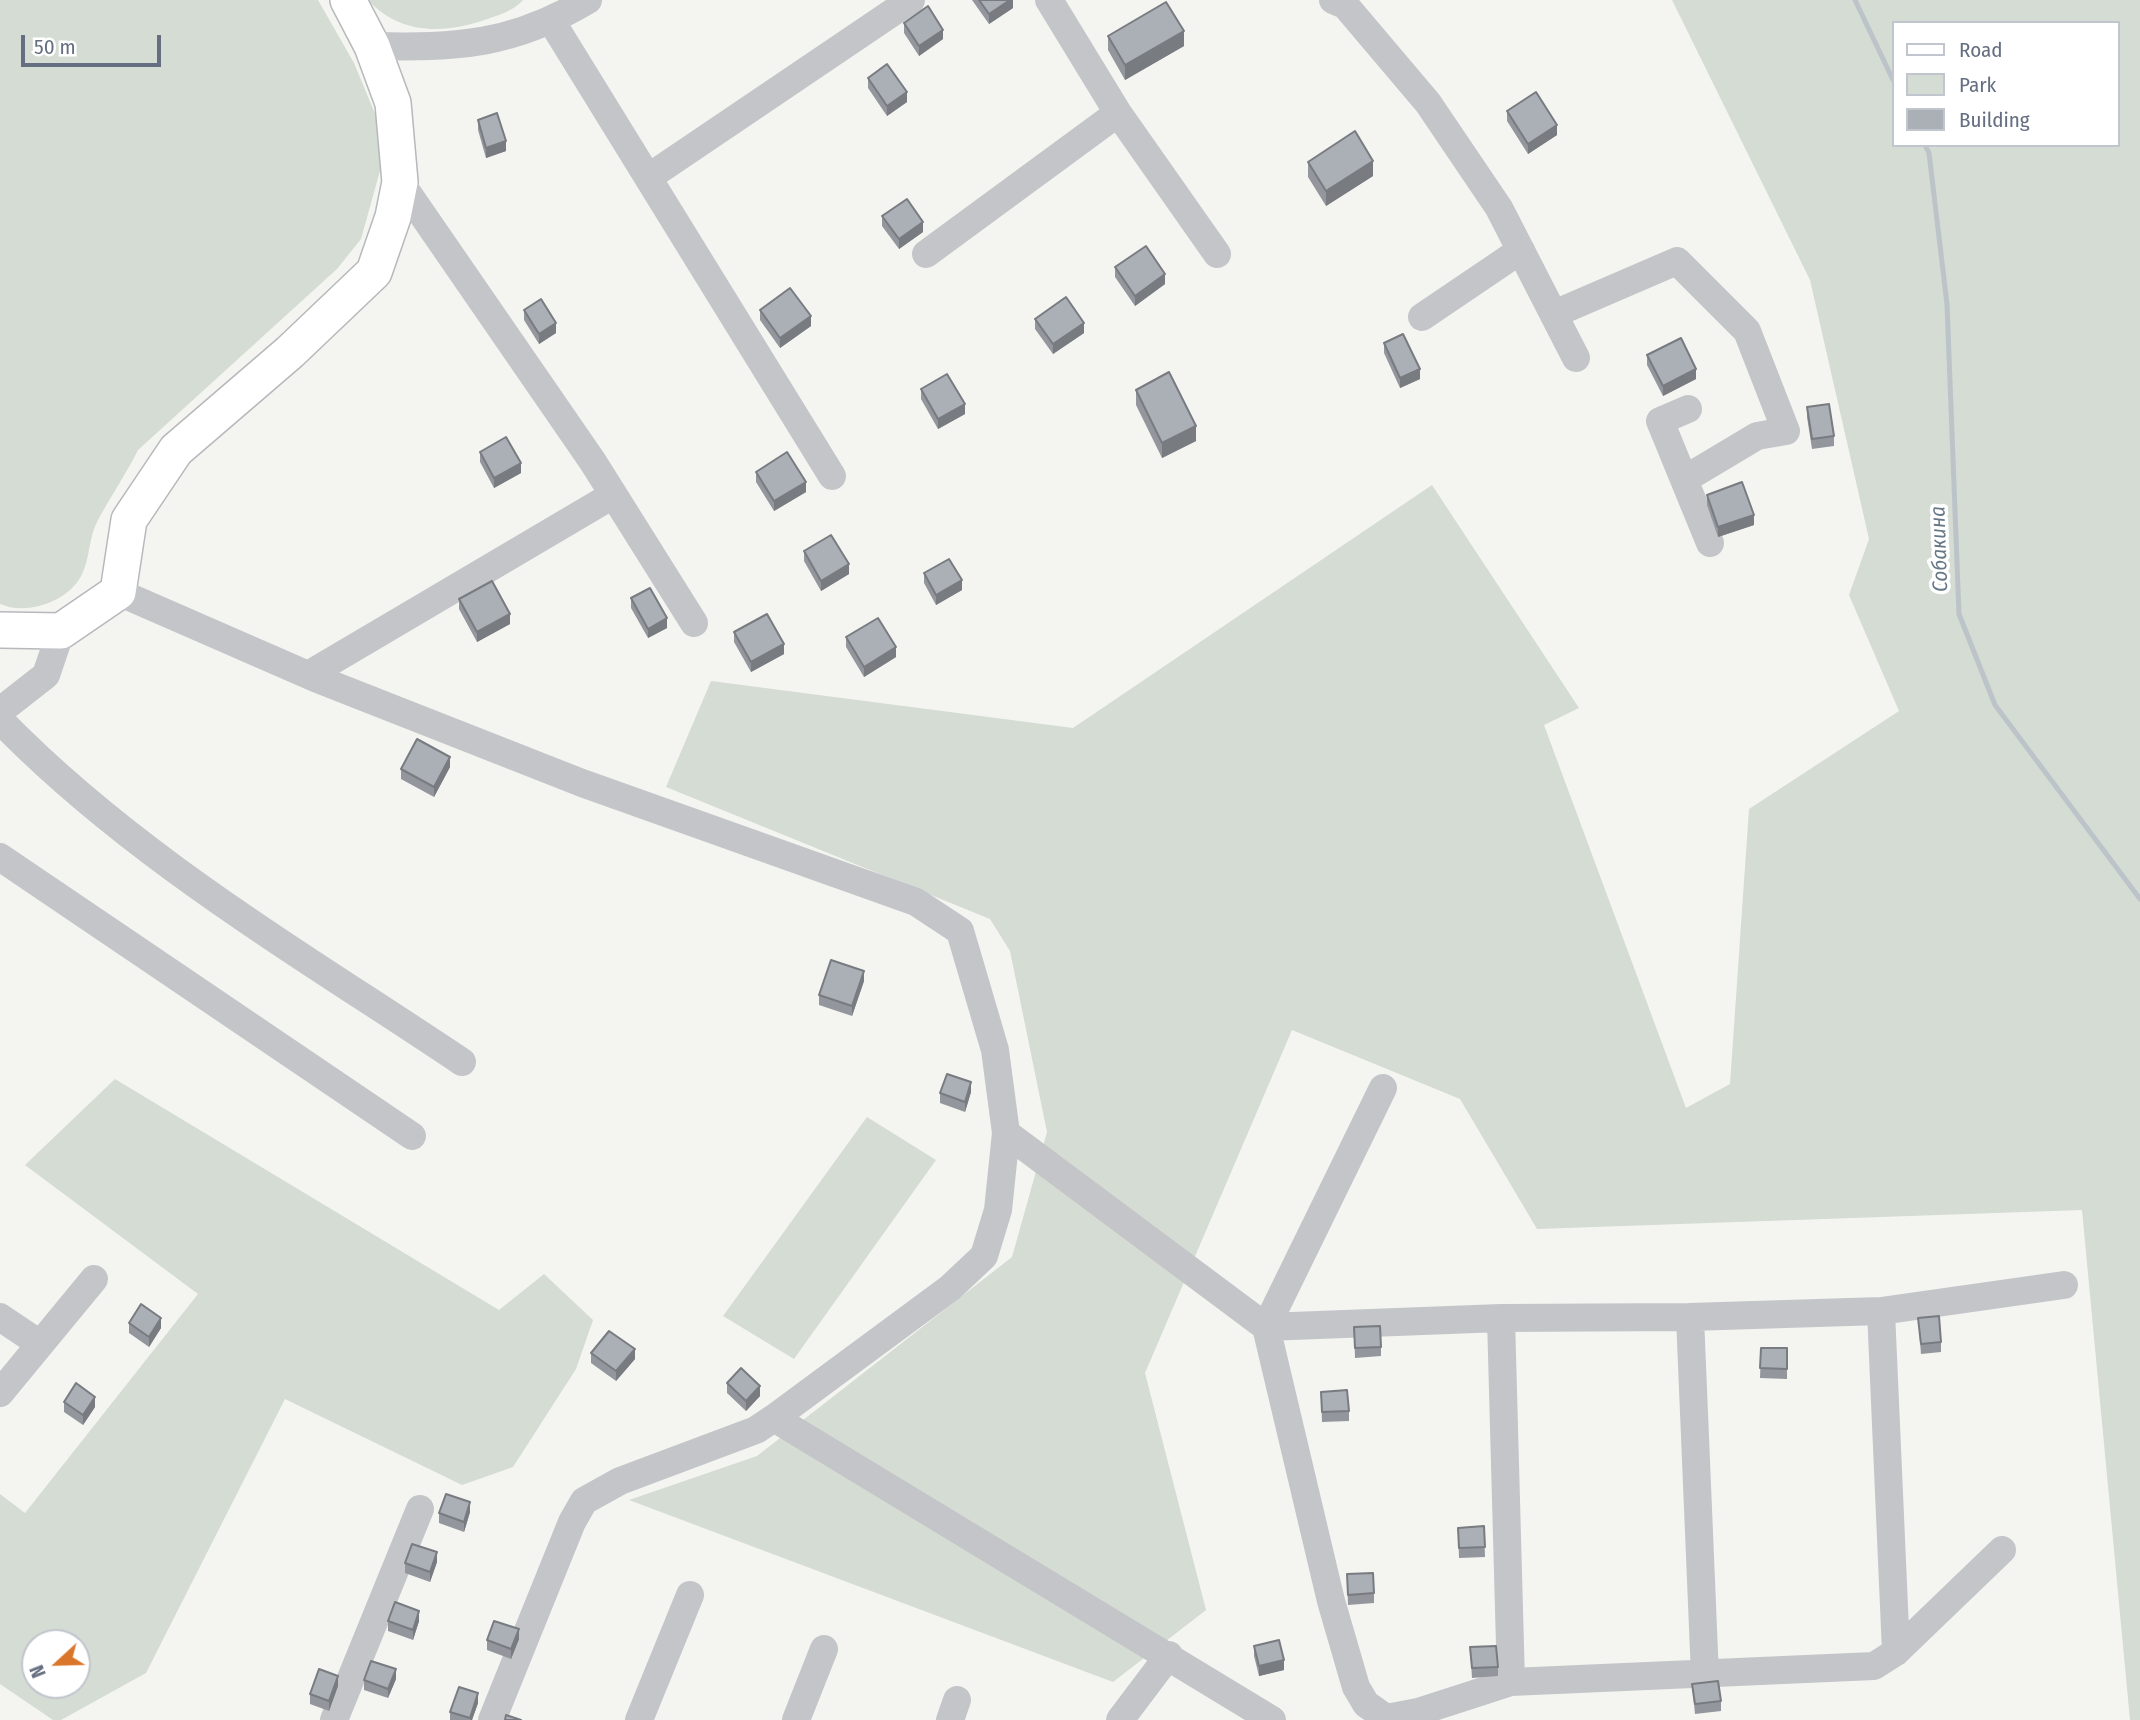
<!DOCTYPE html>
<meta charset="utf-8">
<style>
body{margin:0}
#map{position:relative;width:2140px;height:1720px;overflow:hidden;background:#f4f5f1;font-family:"Fira Sans Condensed",sans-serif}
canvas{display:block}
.legend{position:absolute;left:1892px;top:21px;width:228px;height:126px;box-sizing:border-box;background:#fff;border:2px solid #c1c5cd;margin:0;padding:9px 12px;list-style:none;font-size:21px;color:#656f81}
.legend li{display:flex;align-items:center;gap:14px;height:35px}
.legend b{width:35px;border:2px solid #c1c5cd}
.north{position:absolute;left:21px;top:1629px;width:70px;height:70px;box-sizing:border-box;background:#fff;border:2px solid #c1c5cd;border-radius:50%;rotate:248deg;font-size:19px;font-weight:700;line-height:28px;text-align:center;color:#656f81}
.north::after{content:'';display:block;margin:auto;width:24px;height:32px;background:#da762c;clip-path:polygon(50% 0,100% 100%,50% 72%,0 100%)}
.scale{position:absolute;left:21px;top:35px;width:140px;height:32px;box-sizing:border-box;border:4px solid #656f81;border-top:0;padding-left:9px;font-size:21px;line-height:24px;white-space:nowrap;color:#656f81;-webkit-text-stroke:5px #fff;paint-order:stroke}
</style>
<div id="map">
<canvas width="2140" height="1720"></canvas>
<ul class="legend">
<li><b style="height:9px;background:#fff"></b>Road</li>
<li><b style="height:19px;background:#d4dcd3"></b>Park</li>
<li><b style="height:19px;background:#abb0b7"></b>Building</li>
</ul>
<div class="north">N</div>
<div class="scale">50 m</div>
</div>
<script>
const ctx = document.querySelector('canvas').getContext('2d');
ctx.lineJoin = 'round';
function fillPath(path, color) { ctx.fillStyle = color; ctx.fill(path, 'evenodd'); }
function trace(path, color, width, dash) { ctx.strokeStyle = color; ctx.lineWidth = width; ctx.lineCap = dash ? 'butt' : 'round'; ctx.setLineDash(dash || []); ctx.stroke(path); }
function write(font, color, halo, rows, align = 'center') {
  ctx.font = font + ' "Fira Sans Condensed",sans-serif'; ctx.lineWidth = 7; ctx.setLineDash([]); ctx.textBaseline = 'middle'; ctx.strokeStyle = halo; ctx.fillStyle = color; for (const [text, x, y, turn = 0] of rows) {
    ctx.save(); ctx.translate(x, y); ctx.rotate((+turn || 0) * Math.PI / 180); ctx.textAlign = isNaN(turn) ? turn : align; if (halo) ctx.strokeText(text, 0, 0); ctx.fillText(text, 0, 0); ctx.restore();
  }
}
fillPath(new Path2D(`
 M 0,0 L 318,0 L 354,63 L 376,116 L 383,160 L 361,239 L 337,269 L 138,450 C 126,474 111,496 98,520 C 89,536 90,556 83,572 C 71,601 28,616 0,604 Z
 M 368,0 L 523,0 C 514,10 502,14 490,18 C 447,34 401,36 368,0 Z
 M 1672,0 L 2140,0 L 2140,1720 L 2130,1720 L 2082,1210 L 1537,1229 L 1460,1099 L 1292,1030 L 1145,1373 L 1206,1610 L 1113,1682 L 629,1500 L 757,1456 L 1012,1257 L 1047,1132 L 1010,951 L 990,919 L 666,787 L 711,681 L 1073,728 L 1432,485 L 1579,708 L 1544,725 L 1686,1108 L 1730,1084 L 1749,809 L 1899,711 L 1849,595 L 1869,539 L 1810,280 ZM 1893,23 L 2117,23 L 2117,145 L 1893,145 Z
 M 115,1079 L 499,1310 L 544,1274 L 593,1320 L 576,1369 L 513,1467 L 462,1485 L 285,1399 L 146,1673 L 61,1720 L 53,1720 L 0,1684 L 0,1494 L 25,1513 L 198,1294 L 25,1165 ZM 35,1643 L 77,1643 L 77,1685 L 35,1685 Z
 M 867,1117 L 936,1160 L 794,1359 L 723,1316 Z`), '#d4dcd3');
trace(new Path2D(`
 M 1855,0 L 1893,80
 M 1925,145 L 1929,153 L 1947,304 L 1959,614 L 1995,705 L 2140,899`), '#bcc4c9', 5);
const major = new Path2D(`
 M 0,630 L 61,631 L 118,592 L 129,520 L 176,450 L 290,352 L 374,272 L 393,217 L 400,182 L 393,103 L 372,46 L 348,0`);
trace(major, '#b6b8bc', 38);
trace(new Path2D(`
 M 1049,0 L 1118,113 L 1217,254
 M 1333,0 L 1345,5 L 1428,103 L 1499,208 L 1576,358
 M 552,22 L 832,476
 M 372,46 C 457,48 513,45 588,0
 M 649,177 L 911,0
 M 400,182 L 593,462 L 694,623
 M 926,254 L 1118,113
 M 1554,314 L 1677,261 L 1747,331 L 1786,431 L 1757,436 L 1685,479
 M 1422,317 L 1521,250
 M 1688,409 L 1660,421 L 1710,543
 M 118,592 L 315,678 L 582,783 L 916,902 L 960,931 L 995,1050 L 1006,1133 L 998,1210 L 984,1256 L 950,1288 L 774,1418 L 1272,1720
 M 308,675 L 613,495
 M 0,711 L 46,675 L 61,631
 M 0,720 C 133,857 304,956 462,1062
 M 0,857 L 412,1136
 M 1383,1088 L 1266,1327 L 1331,1601 L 1356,1687 L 1366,1704 L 1386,1718 L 1418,1712 L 1511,1682 L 1874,1666 L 1896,1652 L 2002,1550
 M 1006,1133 L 1266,1327 L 1501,1318 L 1690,1317 L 1881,1311 L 2064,1285
 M 1881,1311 L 1896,1652
 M 0,1317 L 40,1344
 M 1690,1317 L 1705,1676
 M 1501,1318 L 1511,1682
 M 0,1393 L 94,1279
 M 334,1720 L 420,1509
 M 492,1720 L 572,1522 L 584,1501 L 620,1481 L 756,1430 L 774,1418
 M 639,1720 L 690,1595
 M 796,1720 L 824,1649
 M 950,1720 L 957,1700
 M 1120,1720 L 1169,1655`), '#c3c5c9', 28);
trace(major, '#fff', 35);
fillPath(new Path2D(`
 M 972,0 L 1013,0 L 1013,8 L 989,24 Z
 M 904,23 L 943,39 L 919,56 L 904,33 Z
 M 1108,36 L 1184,46 L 1125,80 L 1108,50 Z
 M 868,78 L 907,102 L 887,116 L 868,88 Z
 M 1507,111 L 1557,135 L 1528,154 L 1507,121 Z
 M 478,120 L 506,151 L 486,158 L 478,130 Z
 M 1308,162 L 1373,176 L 1326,206 L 1308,177 Z
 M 882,216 L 923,232 L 899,249 L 882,226 Z
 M 1115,267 L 1165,284 L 1135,306 L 1115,277 Z
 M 524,310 L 556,333 L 539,344 L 524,320 Z
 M 760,310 L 811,326 L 780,348 L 760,320 Z
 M 1035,319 L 1084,333 L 1053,354 L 1035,329 Z
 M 1384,343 L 1420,379 L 1400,388 L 1384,353 Z
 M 1647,355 L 1696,379 L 1663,396 L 1647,365 Z
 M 921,389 L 965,414 L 938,429 L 921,399 Z
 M 1136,390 L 1196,441 L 1162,458 L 1136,405 Z
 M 1807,407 L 1834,436 L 1834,446 L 1812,449 L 1807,417 Z
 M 480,452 L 521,473 L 494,488 L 480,462 Z
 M 756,472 L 806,492 L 774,511 L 756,482 Z
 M 1707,495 L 1754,525 L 1718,537 L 1707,505 Z
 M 804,551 L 849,574 L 821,591 L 804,561 Z
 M 924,573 L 962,590 L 936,605 L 924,583 Z
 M 631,598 L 667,628 L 648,638 L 631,608 Z
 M 459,599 L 510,624 L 477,642 L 459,609 Z
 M 734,632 L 784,654 L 751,672 L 734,642 Z
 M 846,637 L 896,657 L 864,677 L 846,647 Z
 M 450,767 L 434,797 L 401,779 L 401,769 Z
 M 864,981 L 852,1016 L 819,1005 L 819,995 Z
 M 971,1092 L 965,1112 L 940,1103 L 940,1093 Z
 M 1918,1318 L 1941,1342 L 1941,1352 L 1921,1354 Z
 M 129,1323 L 161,1328 L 149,1347 L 129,1333 Z
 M 1354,1327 L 1381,1347 L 1381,1356 L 1355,1358 Z
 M 1761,1348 L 1787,1348 L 1787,1379 L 1760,1378 Z
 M 591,1353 L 635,1359 L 616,1381 L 591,1363 Z
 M 727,1383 L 760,1396 L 746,1411 L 727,1393 Z
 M 1321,1392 L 1349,1411 L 1349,1421 L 1322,1422 Z
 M 64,1402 L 95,1407 L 83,1425 L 64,1412 Z
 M 470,1512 L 464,1532 L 439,1523 L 439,1513 Z
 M 1484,1526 L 1485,1557 L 1459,1558 L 1458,1528 Z
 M 437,1562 L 430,1582 L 405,1573 L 405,1563 Z
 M 1347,1574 L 1374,1593 L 1374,1603 L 1348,1605 Z
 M 388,1621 L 419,1621 L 413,1640 L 388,1631 Z
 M 519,1639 L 511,1659 L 487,1650 L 487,1640 Z
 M 1254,1646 L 1284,1670 L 1259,1676 L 1254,1656 Z
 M 1470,1647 L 1498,1667 L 1498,1676 L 1472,1678 Z
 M 396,1679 L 388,1698 L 364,1690 L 364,1680 Z
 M 1692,1684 L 1721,1701 L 1721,1711 L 1695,1714 Z
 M 338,1686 L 329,1711 L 310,1704 L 310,1694 Z
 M 478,1703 L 472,1720 L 450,1720 L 450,1712 Z`), '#93979d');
fillPath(new Path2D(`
 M 1010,0 L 1013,0 L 1013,8 L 989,24 L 989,14 Z
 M 943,30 L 943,39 L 919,56 L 919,46 Z
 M 1184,31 L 1184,46 L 1125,80 L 1125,65 Z
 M 907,92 L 907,102 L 887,116 L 887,106 Z
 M 1557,125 L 1557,135 L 1528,154 L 1528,144 Z
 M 506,141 L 506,151 L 486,158 L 486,148 Z
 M 1373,161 L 1373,176 L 1326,206 L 1326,191 Z
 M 923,222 L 923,232 L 899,249 L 899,239 Z
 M 1165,274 L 1165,284 L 1135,306 L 1135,296 Z
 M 811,316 L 811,326 L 780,348 L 780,338 Z
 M 556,323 L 556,333 L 539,344 L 539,334 Z
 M 1084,323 L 1084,333 L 1053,354 L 1053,344 Z
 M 1420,369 L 1420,379 L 1400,388 L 1400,378 Z
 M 1696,369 L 1696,379 L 1663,396 L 1663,386 Z
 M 965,404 L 965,414 L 938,429 L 938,419 Z
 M 1196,426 L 1196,441 L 1162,458 L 1162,443 Z
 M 521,463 L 521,473 L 494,488 L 494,478 Z
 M 806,482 L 806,492 L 774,511 L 774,501 Z
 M 1754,515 L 1754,525 L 1718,537 L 1718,527 Z
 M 849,564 L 849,574 L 821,591 L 821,581 Z
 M 962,580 L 962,590 L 936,605 L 936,595 Z
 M 510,614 L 510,624 L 477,642 L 477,632 Z
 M 667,618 L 667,628 L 648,638 L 648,629 Z
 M 784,644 L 784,654 L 751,672 L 751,662 Z
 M 896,647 L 896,657 L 864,677 L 864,667 Z
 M 450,757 L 450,767 L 434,797 L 434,787 Z
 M 864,971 L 864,981 L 852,1016 L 852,1006 Z
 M 971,1082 L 971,1092 L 965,1112 L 965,1102 Z
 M 161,1318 L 161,1328 L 149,1347 L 149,1337 Z
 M 635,1349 L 635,1359 L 616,1381 L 616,1371 Z
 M 760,1386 L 760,1396 L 746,1411 L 746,1401 Z
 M 95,1397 L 95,1407 L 83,1425 L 83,1415 Z
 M 470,1502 L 470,1512 L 464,1532 L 464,1522 Z
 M 437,1552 L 437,1562 L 430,1582 L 430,1572 Z
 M 419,1611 L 419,1621 L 413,1640 L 413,1630 Z
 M 519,1629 L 519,1639 L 511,1659 L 511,1649 Z
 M 1284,1660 L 1284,1670 L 1259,1676 L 1259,1666 Z
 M 396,1669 L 396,1679 L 388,1698 L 388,1689 Z
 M 338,1676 L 338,1686 L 329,1711 L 329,1701 Z
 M 478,1693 L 478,1703 L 472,1720 L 470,1720 Z`), '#787b80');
const building = new Path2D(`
 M 979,0 L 1010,0 L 989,14 Z
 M 1166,2 L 1184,31 L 1125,65 L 1108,36 Z
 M 928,6 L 943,30 L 919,46 L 904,23 Z
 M 887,64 L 907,92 L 887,106 L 868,78 Z
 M 1536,92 L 1557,125 L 1528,144 L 1507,111 Z
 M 497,113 L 506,141 L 486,148 L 478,120 Z
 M 1355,131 L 1373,161 L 1326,191 L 1308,162 Z
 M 907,199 L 923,222 L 899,239 L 882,216 Z
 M 1146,246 L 1165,274 L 1135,296 L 1115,267 Z
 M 790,288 L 811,316 L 780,338 L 760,310 Z
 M 1066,297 L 1084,323 L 1053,344 L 1035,319 Z
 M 541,299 L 556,323 L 539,334 L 524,310 Z
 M 1403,334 L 1420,369 L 1400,378 L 1384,343 Z
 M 1681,338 L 1696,369 L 1663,386 L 1647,355 Z
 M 1169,372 L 1196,426 L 1162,443 L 1136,390 Z
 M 947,374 L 965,404 L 938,419 L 921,389 Z
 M 1829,404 L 1834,436 L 1812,439 L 1807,407 Z
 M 506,437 L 521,463 L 494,478 L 480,452 Z
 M 787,452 L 806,482 L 774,501 L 756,472 Z
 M 1742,482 L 1754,515 L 1718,527 L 1707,495 Z
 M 831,535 L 849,564 L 821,581 L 804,551 Z
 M 949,559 L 962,580 L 936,595 L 924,573 Z
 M 492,581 L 510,614 L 477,632 L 459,599 Z
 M 650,588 L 667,618 L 648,629 L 631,598 Z
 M 767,614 L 784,644 L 751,662 L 734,632 Z
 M 878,618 L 896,647 L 864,667 L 846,637 Z
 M 417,739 L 450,757 L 434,787 L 401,769 Z
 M 831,960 L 864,971 L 852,1006 L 819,995 Z
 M 947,1074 L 971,1082 L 965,1102 L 940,1093 Z
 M 141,1304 L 161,1318 L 149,1337 L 129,1323 Z
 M 1939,1316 L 1941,1342 L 1921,1344 L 1918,1318 Z
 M 1380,1326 L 1381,1347 L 1355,1348 L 1354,1327 Z
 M 609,1331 L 635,1349 L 616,1371 L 591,1353 Z
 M 1761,1348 L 1787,1348 L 1787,1369 L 1760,1368 Z
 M 741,1368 L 760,1386 L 746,1401 L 727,1383 Z
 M 76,1383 L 95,1397 L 83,1415 L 64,1402 Z
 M 1347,1390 L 1349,1411 L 1322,1412 L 1321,1392 Z
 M 446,1494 L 470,1502 L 464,1522 L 439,1513 Z
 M 1484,1526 L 1485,1547 L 1459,1548 L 1458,1528 Z
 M 412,1544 L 437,1552 L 430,1572 L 405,1563 Z
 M 1373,1573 L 1374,1593 L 1348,1595 L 1347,1574 Z
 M 395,1602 L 419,1611 L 413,1630 L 388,1621 Z
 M 494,1621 L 519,1629 L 511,1649 L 487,1640 Z
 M 1279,1640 L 1284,1660 L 1259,1666 L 1254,1646 Z
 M 1496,1646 L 1498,1667 L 1472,1668 L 1470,1647 Z
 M 371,1661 L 396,1669 L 388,1689 L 364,1680 Z
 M 319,1669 L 338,1676 L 329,1701 L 310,1694 Z
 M 1718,1681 L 1721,1701 L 1695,1704 L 1692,1684 Z
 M 459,1687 L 478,1693 L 470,1718 L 450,1712 Z
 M 506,1715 L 521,1720 L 505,1720 Z`);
fillPath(building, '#abb0b7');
trace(building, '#787b80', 2);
write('italic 21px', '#667785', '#fff', [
 ["Собакина",1940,549,-92]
]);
</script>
